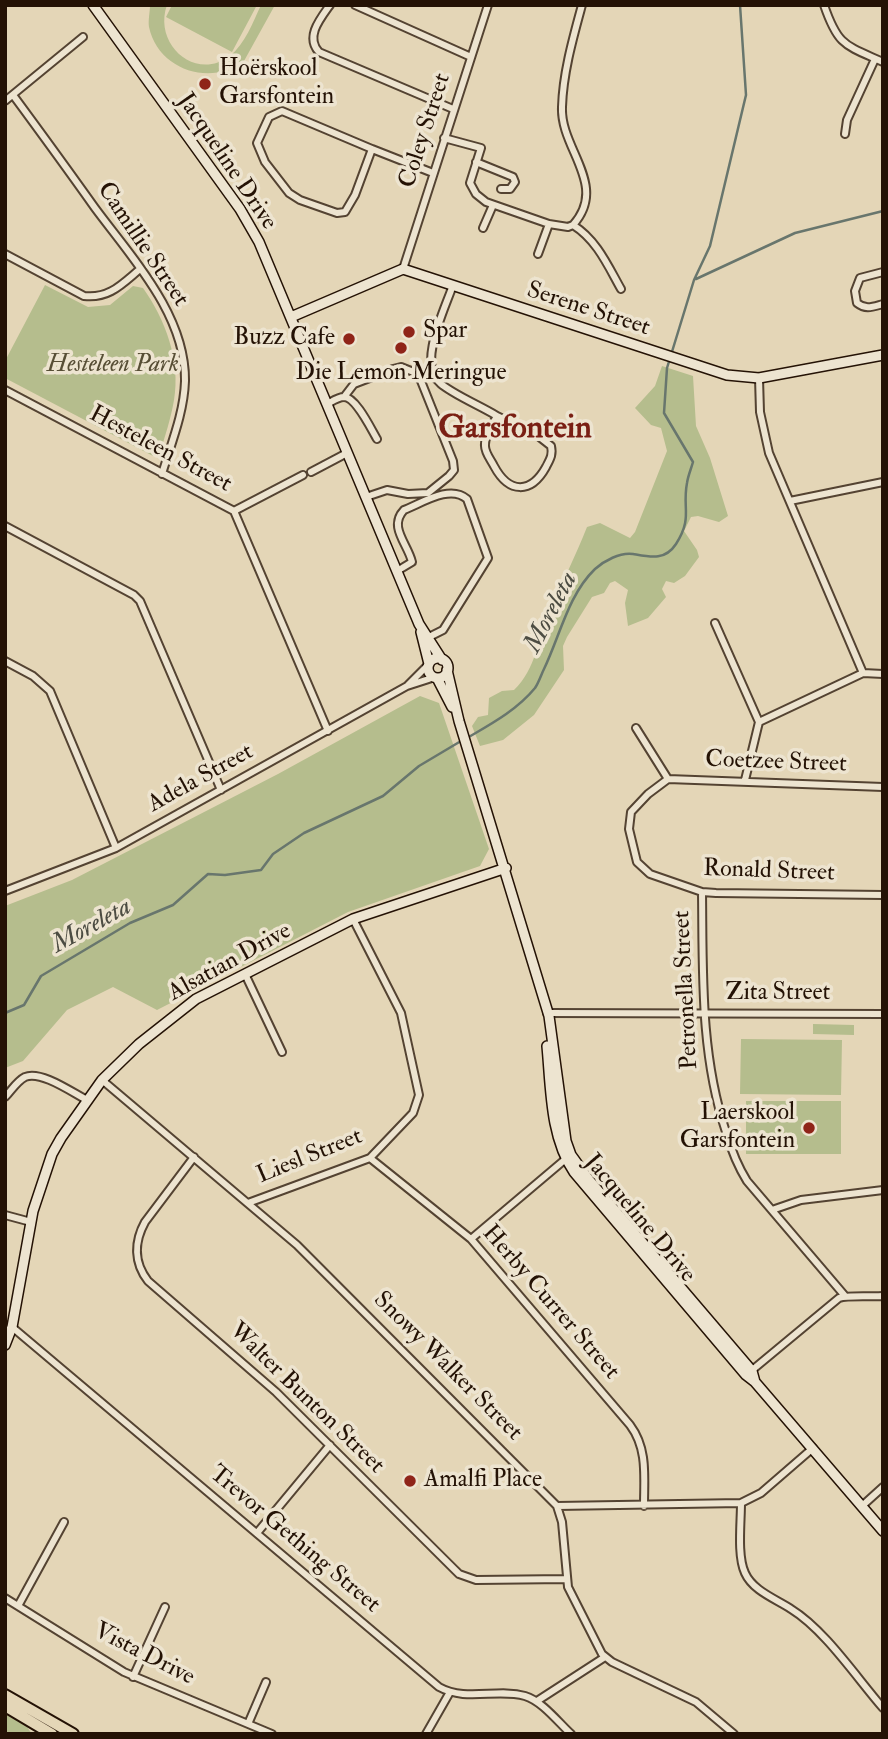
<!DOCTYPE html>
<meta charset="utf-8">
<style>
body{margin:0}
#map{position:relative;width:888px;height:1739px;overflow:hidden;background:#e4d6b7;font-family:"IM FELL Double Pica",serif}
canvas{display:block}
.frame{position:absolute;inset:0;border:7px solid #241205;pointer-events:none}
</style>
<div id="map">
<canvas width="888" height="1739"></canvas>
<div class="frame"></div>
</div>
<script>
const ctx = document.querySelector('canvas').getContext('2d');
ctx.lineJoin = 'round';
function fillPath(path, color) { ctx.fillStyle = color; ctx.fill(path, 'evenodd'); }
function trace(path, color, width, dash) { ctx.strokeStyle = color; ctx.lineWidth = width; ctx.lineCap = dash ? 'butt' : 'round'; ctx.setLineDash(dash || []); ctx.stroke(path); }
function write(font, color, halo, rows, align = 'center') {
  ctx.font = font + ' "IM FELL Double Pica",serif'; ctx.lineWidth = 7; ctx.setLineDash([]); ctx.textBaseline = 'middle'; ctx.strokeStyle = halo; ctx.fillStyle = color; for (const [text, x, y, turn = 0] of rows) {
    ctx.save(); ctx.translate(x, y); ctx.rotate((+turn || 0) * Math.PI / 180); ctx.textAlign = isNaN(turn) ? turn : align; if (halo) ctx.strokeText(text, 0, 0); ctx.fillText(text, 0, 0); ctx.restore();
  }
}
fillPath(new Path2D(`
 M 150,5 L 167,5 C 153,44 195,82 230,56 C 245,44 253,22 261,5 L 275,5 L 244,61 C 211,87 158,70 149,27 C 148,20 150,12 150,5 Z
 M 172,5 L 257,5 L 232,52 L 166,17 Z
 M 45,285 L 88,307 L 110,305 L 133,286 L 143,288 C 165,319 181,361 174,400 C 171,418 165,436 160,453 L 153,456 L 5,378 L 5,361 Z
 M 662,366 L 693,376 L 696,426 L 710,458 L 728,516 L 719,522 L 698,516 L 691,517 L 684,531 L 697,550 L 699,557 L 685,576 L 674,583 L 666,581 L 662,589 L 666,597 L 648,618 L 628,626 L 625,603 L 628,590 L 615,581 L 610,583 L 604,593 L 592,597 L 567,637 L 563,646 L 564,670 L 534,715 L 503,740 L 480,746 L 472,726 L 478,717 L 488,715 L 489,698 L 502,691 L 514,690 C 536,669 538,639 549,612 C 562,583 576,555 587,527 L 600,523 L 630,538 L 635,532 L 667,451 L 661,428 L 651,425 L 635,408 L 655,386 Z
 M 420,696 L 439,703 L 489,849 L 480,866 L 348,912 L 157,1010 L 113,987 L 67,1010 L 23,1061 L 5,1068 L 5,906 L 72,880 L 278,774 Z
 M 813,1024 L 854,1025 L 854,1035 L 813,1034 Z
 M 741,1039 L 842,1040 L 841,1095 L 740,1094 Z
 M 746,1101 L 841,1101 L 841,1154 L 746,1154 Z
 M 5,1714 L 27,1727 L 32,1734 L 5,1734 Z`), '#b5bd8d');
trace(new Path2D(`
 M 696,279 L 795,233 L 883,211
 M 467,738 C 491,724 517,710 535,688 C 539,682 541,675 544,669 C 560,636 568,595 595,569 C 604,561 620,552 633,554 C 650,557 665,561 676,544 C 693,517 682,509 687,483 C 688,476 691,469 693,462 L 664,413 L 667,368 L 694,280 L 710,246 L 746,95 L 740,5
 M 5,1013 L 24,1005 L 41,976 L 130,923 L 173,905 L 208,874 L 225,875 L 261,870 L 273,854 L 304,833 L 383,796 L 419,766 L 461,741`), '#68766d', 2.5);
const street = new Path2D(`
 M 330,5 C 320,19 305,37 319,52 L 453,109
 M 355,5 L 471,57
 M 824,5 C 838,46 845,45 883,62
 M 13,95 C 41,133 68,170 95,208 C 132,258 186,315 185,381 C 184,413 171,444 162,474
 M 5,101 L 83,37
 M 845,134 L 847,120 L 875,59
 M 444,138 L 481,148 L 470,183 L 476,194 L 486,202 L 549,224 L 538,254
 M 372,149 L 282,111 L 269,117 L 257,143 L 265,162 L 289,193 L 300,200 L 337,213 L 345,212 L 355,195 L 372,149 L 433,173
 M 476,162 L 513,177 L 515,182 L 510,189 L 501,189
 M 549,224 L 568,227 L 573,225 C 609,185 560,149 562,107 C 563,73 573,38 582,5
 M 573,225 C 597,240 608,266 621,289
 M 483,228 L 493,205
 M 5,254 L 84,296 C 109,299 122,284 140,269
 M 403,269 L 488,5
 M 883,272 L 860,278 L 855,291 L 857,303 C 866,310 872,307 883,304
 M 453,285 C 445,309 417,364 440,383 C 452,394 481,406 497,416 C 493,424 484,436 485,446 C 485,453 491,460 494,466 C 509,494 531,494 546,467 C 550,459 553,455 551,446 L 537,435 L 497,416
 M 759,378 L 760,412 L 769,453 L 863,673
 M 5,390 L 234,511 L 328,731
 M 344,397 L 354,384 L 393,369 L 401,367 L 416,373 L 421,381 L 453,461 L 454,470 L 449,476 L 428,493 L 408,494 L 387,490 L 366,497
 M 327,404 C 331,402 338,397 344,397 C 356,397 371,429 377,439
 M 311,472 L 347,453
 M 790,501 L 883,482
 M 234,511 L 303,475
 M 5,526 L 134,595 L 140,601 L 221,790
 M 397,571 L 412,562 C 408,544 388,527 404,510 C 422,503 450,484 467,499 L 488,558 L 443,630 L 427,638
 M 715,623 L 759,722
 M 5,661 L 33,676 L 50,691 L 116,848
 M 408,685 L 428,665
 M 636,728 L 668,779
 M 668,779 L 648,794 L 631,812 L 629,829 L 637,862 L 650,874 L 702,892 L 716,893 L 883,895
 M 668,779 L 883,787
 M 745,780 L 759,722 L 863,673 L 883,674
 M 5,891 L 116,848 L 407,686 L 435,677
 M 702,892 C 703,972 700,1054 726,1132 C 731,1149 737,1165 747,1181 L 845,1296
 M 245,974 L 282,1052
 M 547,1013 L 883,1014
 M 102,1080 L 297,1245 L 557,1506 L 562,1522 L 568,1587 L 602,1654 L 612,1662 L 696,1702 L 734,1734
 M 5,1097 C 11,1091 17,1081 25,1077 C 41,1070 73,1093 87,1100
 M 194,1157 L 145,1222 C 134,1242 134,1263 148,1281 L 276,1392 L 459,1574 L 476,1580 L 567,1579
 M 370,1158 L 471,1239 L 630,1425 C 648,1449 644,1477 644,1506
 M 248,1203 L 370,1158 L 413,1113 L 419,1095 L 401,1013 L 353,919
 M 772,1210 L 801,1200 L 883,1190
 M 5,1215 L 31,1222
 M 471,1239 L 568,1157
 M 12,1327 L 439,1687 C 466,1702 497,1688 525,1696 C 542,1701 558,1722 571,1734
 M 751,1371 L 839,1298 C 847,1295 872,1297 883,1296
 M 741,1503 C 741,1523 737,1556 745,1573 C 753,1591 776,1599 791,1609 C 825,1630 856,1677 883,1708
 M 557,1506 L 741,1503 L 761,1493 L 813,1448
 M 862,1506 L 883,1487
 M 257,1533 L 330,1445
 M 5,1598 L 124,1672 L 272,1734
 M 18,1606 L 64,1522
 M 133,1677 L 165,1607
 M 537,1701 L 605,1657
 M 248,1724 L 266,1682
 M 426,1734 L 450,1692`);
const secondary = new Path2D(`
 M 93,5 L 240,209 L 259,242 L 419,624 L 442,660
 M 291,317 L 403,269 L 727,375 L 759,378 L 883,355
 M 421,632 L 429,664
 M428 668a10 10 0 1 1 20 0a10 10 0 1 1-20 0Z
 M 447,670 L 459,721 L 549,1016 L 566,1141 L 571,1155 L 589,1180 L 752,1371 L 755,1382
 M 437,678 L 452,707
 M 547,1046 C 551,1088 550,1137 574,1172 L 746,1375 L 755,1382 L 883,1531
 M 5,1345 L 12,1327 L 33,1211 L 52,1154 L 61,1138 L 102,1080 L 139,1044 L 196,999 L 353,919 L 506,868`);
const primary = new Path2D(`
 M 5,1695 L 73,1734
 M 5,1706 L 52,1734`);
trace(street, '#544332', 10);
trace(secondary, '#241205', 12);
trace(primary, '#241205', 14);
trace(street, '#ede4d0', 6);
trace(secondary, '#ede4d0', 9);
trace(primary, '#e4d6b7', 10);
for (const [x, y, r, color] of [
 [205,84,7,"#8f2418"],
 [409,332,7,"#8f2418"],
 [349,339,7,"#8f2418"],
 [401,348,7,"#8f2418"],
 [809,1128,7,"#8f2418"],
 [410,1481,7,"#8f2418"]
]) { const dot = new Path2D(); dot.arc(x, y, r, 0, 2 * Math.PI); ctx.fillStyle = color; ctx.fill(dot); trace(dot, '#ede4d0', 2.5); }
write('24px', '#241205', '#ede4d0', [
 ["Hoërskool",219,70],
 ["Garsfontein",219,98],
 ["Spar",423,332],
 ["Buzz Cafe",335,339,"right"],
 ["Die Lemon Meringue",401,374,"center"],
 ["Laerskool",795,1114,"right"],
 ["Garsfontein",795,1142,"right"],
 ["Amalfi Place",424,1481]
], 'left');
write('24px', '#241205', '#ede4d0', [
 ["Coley Street",426,131,-72],
 ["Jacqueline Drive",226,162,56],
 ["Camillie Street",142,245,56],
 ["Serene Street",588,310,18],
 ["Hesteleen Street",160,450,28],
 ["Coetzee Street",776,763,2],
 ["Adela Street",201,779,-29],
 ["Ronald Street",769,872,2],
 ["Alsatian Drive",230,963,-29],
 ["Petronella Street",687,990,-93],
 ["Zita Street",778,994],
 ["Liesl Street",310,1157,-22],
 ["Jacqueline Drive",639,1219,50],
 ["Herby Currer Street",550,1303,49],
 ["Snowy Walker Street",447,1367,45],
 ["Walter Bunton Street",306,1399,44],
 ["Trevor Gething Street",294,1540,40],
 ["Vista Drive",144,1655,27]
]);
write('italic 24px', '#574e35', '#ede4d0', [
 ["Hesteleen Park",113,366]
]);
write('italic 26px', '#4c4c42', '#ede4d0', [
 ["Moreleta",552,613,-63],
 ["Moreleta",92,927,-29]
]);
write('bold 32px', '#7a1f14', '#ede4d0', [
 ["Garsfontein",515,430]
]);
</script>
